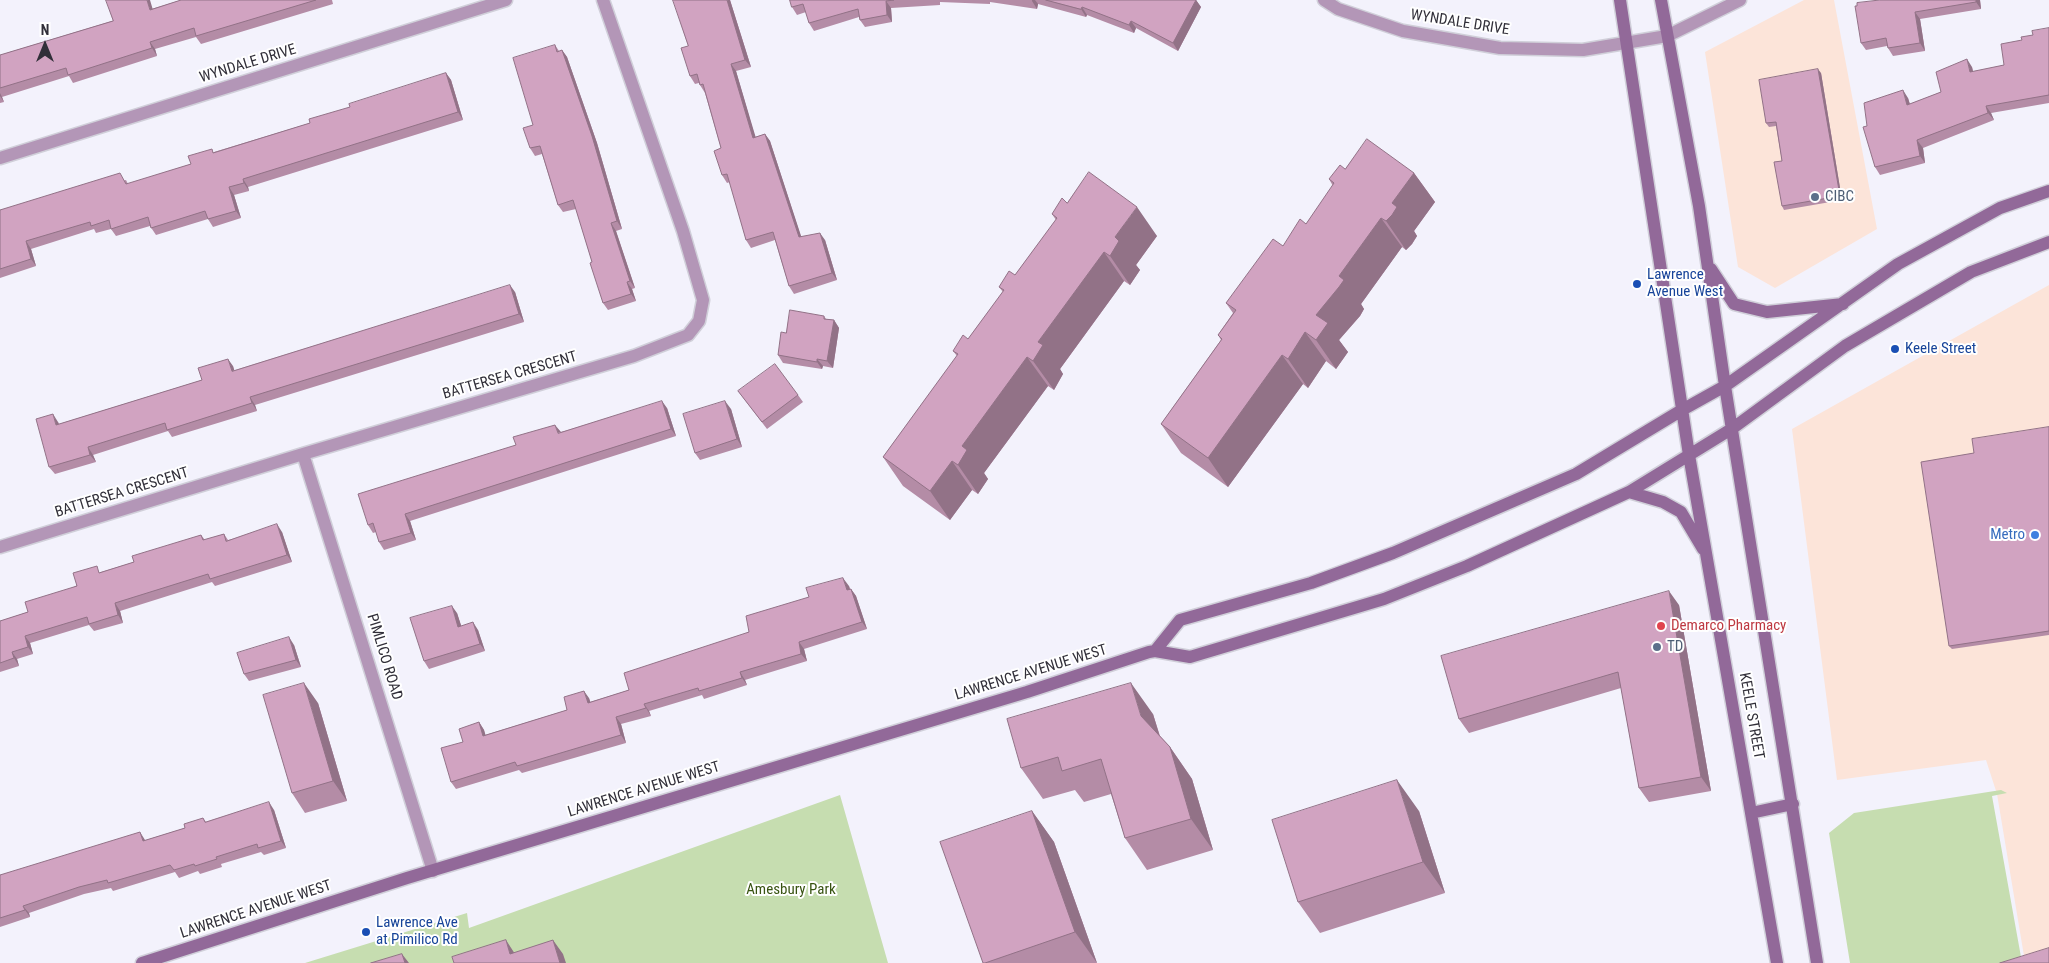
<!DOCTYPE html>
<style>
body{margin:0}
#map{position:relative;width:2049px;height:963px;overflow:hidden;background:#f3f2fc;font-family:"Roboto Condensed",sans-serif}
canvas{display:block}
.north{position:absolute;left:20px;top:20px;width:50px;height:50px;-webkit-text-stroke:4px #fff;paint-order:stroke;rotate:0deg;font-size:14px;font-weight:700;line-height:20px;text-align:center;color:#312f39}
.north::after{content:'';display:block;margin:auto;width:18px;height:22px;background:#312f39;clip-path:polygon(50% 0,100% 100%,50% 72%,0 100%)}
</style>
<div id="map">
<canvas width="2049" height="963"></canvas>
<div class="north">N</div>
</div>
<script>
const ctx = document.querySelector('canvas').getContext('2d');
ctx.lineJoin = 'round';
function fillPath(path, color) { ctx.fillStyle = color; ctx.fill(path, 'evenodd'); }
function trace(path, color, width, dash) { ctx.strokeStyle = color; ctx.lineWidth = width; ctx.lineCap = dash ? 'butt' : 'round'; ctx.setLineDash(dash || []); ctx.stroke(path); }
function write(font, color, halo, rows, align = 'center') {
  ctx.font = font + ' "Roboto Condensed",sans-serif'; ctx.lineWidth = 4; ctx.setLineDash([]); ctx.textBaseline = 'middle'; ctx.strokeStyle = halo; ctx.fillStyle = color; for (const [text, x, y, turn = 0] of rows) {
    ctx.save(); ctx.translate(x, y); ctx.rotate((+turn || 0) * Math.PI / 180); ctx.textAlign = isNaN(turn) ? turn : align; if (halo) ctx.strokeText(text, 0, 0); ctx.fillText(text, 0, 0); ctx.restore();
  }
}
fillPath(new Path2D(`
 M 1804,0 L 1834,0 L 1877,229 L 1775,288 L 1738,267 L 1705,52 Z
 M 2049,285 L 2049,954 L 2025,962 L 1997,794 L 1986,760 L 1837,780 L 1792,429 Z`), '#fce4d9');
fillPath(new Path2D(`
 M 2001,790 L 2007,793 L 1992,796 L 2021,957 L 2002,963 L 1850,963 L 1829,833 L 1854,813 Z
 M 840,795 L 888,963 L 305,963 L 467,913 L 469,928 Z`), '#c6ddb0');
const minor = new Path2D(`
 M 1324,0 L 1338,9 L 1403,31 L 1500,48 L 1583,50 L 1667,36 L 1740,0
 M 0,158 L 506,0
 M 303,454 L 433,871
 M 0,547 L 303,454 L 634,356 L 688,335 L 699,321 L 703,300 L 683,231 L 603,0`);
const secondary = new Path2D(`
 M 1620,0 L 1689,455 L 1777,963
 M 1661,0 L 1699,206 L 1725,386 L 1817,963
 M 1711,269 L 1734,304 L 1767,312 L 1843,304
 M 1629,492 L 1663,502 L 1681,512 L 1703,549
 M 1155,651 L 1180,620 L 1311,583 L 1393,553 L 1576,474 L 1682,410 L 1725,386 L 1898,264 L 2000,208 L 2049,191
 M 1751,813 L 1793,804
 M 142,963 L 407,878 L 1027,692 L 1149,652 L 1155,651 L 1190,657 L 1384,599 L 1467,566 L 1629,492 L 1733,428 L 1845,346 L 1971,272 L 2049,242`);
trace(minor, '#d0cfd9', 15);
trace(secondary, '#d0cfd9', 15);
trace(minor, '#b396b7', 12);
trace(secondary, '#926999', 12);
fillPath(new Path2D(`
 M 181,0 L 332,0 L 333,4 L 201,44 L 196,37 L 155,49 L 157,56 L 73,83 L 69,76 L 2,97 L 4,102 L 0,103 L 0,55 Z
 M 730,0 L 751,67 L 736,71 L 755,137 L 765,134 L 770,141 L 801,237 L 825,240 L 837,280 L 794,294 L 789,286 L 775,240 L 751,248 L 746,240 L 730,182 L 727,183 L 722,175 L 721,148 L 705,93 L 700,85 L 699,83 L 695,84 L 690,76 L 688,46 Z
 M 790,0 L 1196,0 L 1201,7 L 1178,51 L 1136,28 L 1134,33 L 1087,15 L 1086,17 L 1038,4 L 1037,9 L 990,2 L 990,4 L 940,2 L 940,5 L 891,8 L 892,22 L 865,27 L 860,20 L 859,17 L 814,31 L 809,23 L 806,12 L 797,15 L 792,7 Z
 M 1880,0 L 1980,0 L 1981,9 L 1920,19 L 1925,51 L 1893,56 L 1888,48 L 1887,46 L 1866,50 L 1861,43 Z
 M 2049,28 L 2049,103 L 1991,113 L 1994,120 L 1923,148 L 1925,163 L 1880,175 L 1875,167 L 1867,126 L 1908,98 L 1910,104 L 1941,92 L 1972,67 L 1973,72 L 2004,65 L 2022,40 Z
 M 555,45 L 559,51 L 562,50 L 567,57 L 597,143 L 622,229 L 616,231 L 635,288 L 632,289 L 636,301 L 608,310 L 603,303 L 592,262 L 576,209 L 563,212 L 558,205 L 542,154 L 535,156 L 530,148 Z
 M 446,73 L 451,80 L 463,120 L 248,187 L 249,191 L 234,195 L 241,218 L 213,227 L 208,219 L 156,235 L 150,226 L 116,236 L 111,229 L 96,233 L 94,229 L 31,249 L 36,266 L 0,278 L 0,210 L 126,180 L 128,184 L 191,164 L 214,152 L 310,123 L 350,107 Z
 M 1821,73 L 1842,200 L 1784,210 L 1782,206 L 1782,161 L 1776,126 L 1769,127 L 1766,123 Z
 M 1345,169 L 1414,173 L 1435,202 L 1414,231 L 1417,236 L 1412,244 L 1406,250 L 1402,247 L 1361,304 L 1364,309 L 1360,316 L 1339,340 L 1348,352 L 1336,369 L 1326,361 L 1308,388 L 1303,384 L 1228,487 L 1181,453 L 1161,424 L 1221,340 L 1218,335 L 1233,313 L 1226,303 L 1283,246 L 1306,224 L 1333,186 L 1329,179 Z
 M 1067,203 L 1157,236 L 1136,265 L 1140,270 L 1130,285 L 1124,281 L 1060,369 L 1063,374 L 1054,390 L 1048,386 L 984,473 L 988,479 L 978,494 L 972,490 L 950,520 L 903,486 L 883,457 L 957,356 L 953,351 L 968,339 L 1003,292 L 999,287 L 1015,275 L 1056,220 L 1052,214 Z
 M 515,292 L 524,322 L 255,405 L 257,411 L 172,437 L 168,431 L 93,455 L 96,462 L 55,474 L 49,467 L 58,422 L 59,424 L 202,380 L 233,366 L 234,371 Z
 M 824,316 L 826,319 L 834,320 L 839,328 L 833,368 L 823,366 L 822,369 L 783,363 L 778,355 L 786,333 Z
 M 738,391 L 798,395 L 803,402 L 767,429 Z
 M 667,408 L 676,436 L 410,521 L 416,540 L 384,550 L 379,542 L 376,532 L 373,533 L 368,525 L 561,432 Z
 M 731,409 L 742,447 L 700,460 L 695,453 Z
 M 2049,427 L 2049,635 L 1952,649 L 1949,646 L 1974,453 Z
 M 282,532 L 292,562 L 215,586 L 212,582 L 120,611 L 123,623 L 94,631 L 89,625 L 30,643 L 33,654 L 17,659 L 19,666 L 0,672 L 0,621 L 28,612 L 101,572 L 134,562 L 201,535 L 205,540 L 224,534 L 228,540 Z
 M 849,586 L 850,589 L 851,589 L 856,596 L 867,629 L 804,649 L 807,661 L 745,680 L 747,685 L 704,699 L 702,695 L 649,711 L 651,716 L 621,724 L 626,743 L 522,773 L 519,770 L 456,789 L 451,782 L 463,742 L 479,722 L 484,730 L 485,735 L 567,710 L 589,698 L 590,702 L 629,690 L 749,632 Z
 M 1679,605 L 1711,791 L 1649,802 L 1639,788 L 1621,688 L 1469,733 L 1459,719 Z
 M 457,613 L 461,626 L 478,630 L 485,651 L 429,669 L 424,661 Z
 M 294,645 L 301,667 L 249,681 L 244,674 Z
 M 318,703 L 347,801 L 305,813 L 292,793 Z
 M 1153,714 L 1160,736 L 1170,747 L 1192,779 L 1213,850 L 1147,870 L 1125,838 L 1111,794 L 1084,802 L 1075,790 L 1043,799 L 1021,768 Z
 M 274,810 L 286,848 L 264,855 L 261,852 L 221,864 L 222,867 L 200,874 L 198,871 L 179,878 L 175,872 L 113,891 L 111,888 L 84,894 L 29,913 L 30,917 L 0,927 L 0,875 L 146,840 L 185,828 L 203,818 L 206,822 Z
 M 1032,811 L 1054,842 L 1097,963 L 983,963 Z
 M 1419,811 L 1445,893 L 1320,933 L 1298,902 Z`), '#b48ca6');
fillPath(new Path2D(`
 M 147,0 L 150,0 L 155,17 L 150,10 Z
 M 727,0 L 730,0 L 751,67 L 745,60 Z
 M 1032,0 L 1035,0 L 1038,4 L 1037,9 L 1032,1 Z
 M 1196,0 L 1201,7 L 1178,51 L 1173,43 Z
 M 1976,0 L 1980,0 L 1981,9 L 1976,2 Z
 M 886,1 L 891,8 L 892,22 L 887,15 Z
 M 1082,7 L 1087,15 L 1086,17 L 1081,9 Z
 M 1915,12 L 1920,19 L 1925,51 L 1920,43 Z
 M 1131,21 L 1136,28 L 1134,33 L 1129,25 Z
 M 150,42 L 155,49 L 157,56 L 152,48 Z
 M 562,50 L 567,57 L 597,143 L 622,229 L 617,221 Z
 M 1967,59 L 1972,67 L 1975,80 L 1970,72 Z
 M 731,64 L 736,71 L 758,145 L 753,138 Z
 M 1818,69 L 1821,73 L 1842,200 L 1840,196 Z
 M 446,73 L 451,80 L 463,120 L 458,112 Z
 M 1903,90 L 1908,98 L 1912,112 L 1907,105 Z
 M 0,93 L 2,97 L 4,102 L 0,96 Z
 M 1986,106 L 1991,113 L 1994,120 L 1988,113 Z
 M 765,134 L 770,141 L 804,245 L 799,237 Z
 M 1917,140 L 1923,148 L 1925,163 L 1920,156 Z
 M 1414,173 L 1435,202 L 1414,231 L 1417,236 L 1412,244 L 1406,250 L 1386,221 L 1392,203 Z
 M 243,179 L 248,187 L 249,191 L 244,183 Z
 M 229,187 L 234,195 L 241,218 L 236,211 Z
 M 1137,207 L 1157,236 L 1136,265 L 1140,270 L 1130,285 L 1110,256 L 1115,237 Z
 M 1381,218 L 1402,247 L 1361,304 L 1364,309 L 1360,316 L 1339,340 L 1348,352 L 1336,369 L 1316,340 L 1316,315 L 1339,276 Z
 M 611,223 L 616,231 L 635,288 L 630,281 Z
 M 820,233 L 825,240 L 837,280 L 832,273 Z
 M 26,241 L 31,249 L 36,266 L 31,259 Z
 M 1104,252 L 1124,281 L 1060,369 L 1063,374 L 1054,390 L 1033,361 L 1038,342 Z
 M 627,282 L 632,289 L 636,301 L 631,294 Z
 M 510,285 L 515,292 L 524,322 L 519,314 Z
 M 834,320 L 839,328 L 833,368 L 827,361 Z
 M 1305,332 L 1326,361 L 1308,388 L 1288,359 Z
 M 1282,355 L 1303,384 L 1228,487 L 1208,458 Z
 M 1027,357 L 1048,386 L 984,473 L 988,479 L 978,494 L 958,465 L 962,446 Z
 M 228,359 L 233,366 L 237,379 L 232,371 Z
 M 817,359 L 823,366 L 822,369 L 817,362 Z
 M 250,397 L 255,405 L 257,411 L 252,403 Z
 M 662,401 L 667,408 L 676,436 L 671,429 Z
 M 725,401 L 731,409 L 742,447 L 737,439 Z
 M 53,414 L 58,422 L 62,433 L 56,425 Z
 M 555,425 L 561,432 L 558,433 Z
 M 88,447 L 93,455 L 96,462 L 90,455 Z
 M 952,461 L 972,490 L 950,520 L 930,491 Z
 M 405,514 L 410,521 L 416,540 L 411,533 Z
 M 277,524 L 282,532 L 292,562 L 287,555 Z
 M 843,578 L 849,586 L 852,597 L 847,590 Z
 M 851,589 L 856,596 L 867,629 L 862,622 Z
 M 1669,591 L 1679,605 L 1711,791 L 1701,777 Z
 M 115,603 L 120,611 L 123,623 L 118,615 Z
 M 452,606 L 457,613 L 464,634 L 458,627 Z
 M 473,622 L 478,630 L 485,651 L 480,644 Z
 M 25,636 L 30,643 L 33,654 L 28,647 Z
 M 289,637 L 294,645 L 301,667 L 296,660 Z
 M 799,642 L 804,649 L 807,661 L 801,654 Z
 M 12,652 L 17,659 L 19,666 L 14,658 Z
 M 740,672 L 745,680 L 747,685 L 742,678 Z
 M 304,683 L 318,703 L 347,801 L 333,781 Z
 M 1131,683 L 1153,714 L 1163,747 L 1141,716 Z
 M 584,691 L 589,698 L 593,710 L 588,703 Z
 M 644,704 L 649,711 L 651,716 L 646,708 Z
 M 616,717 L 621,724 L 626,743 L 621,735 Z
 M 479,722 L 484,730 L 488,743 L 483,736 Z
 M 1170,747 L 1192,779 L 1213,850 L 1191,819 Z
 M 1397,780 L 1419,811 L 1445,893 L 1423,862 Z
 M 269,802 L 274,810 L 286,848 L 281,841 Z
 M 1032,811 L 1054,842 L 1097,963 L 1075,932 Z
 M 140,832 L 145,840 L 148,848 L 143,841 Z
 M 23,906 L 29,913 L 30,917 L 25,910 Z
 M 506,940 L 515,954 L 510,954 Z
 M 553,940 L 563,954 L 566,963 L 560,963 Z
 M 402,954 L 409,963 L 405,963 Z`), '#927287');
const building = new Path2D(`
 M 106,0 L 147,0 L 150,10 L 181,0 L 316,0 L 196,36 L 194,28 L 150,42 L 152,48 L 68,75 L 66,68 L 0,88 L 0,55 L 113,21 Z
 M 673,0 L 727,0 L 745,60 L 731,64 L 753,138 L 765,134 L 799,237 L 820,233 L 832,273 L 789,286 L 773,232 L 746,240 L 727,174 L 722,175 L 714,151 L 721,148 L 703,84 L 700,85 L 697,74 L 690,76 L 681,48 L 688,46 Z
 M 790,0 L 894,0 L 886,1 L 887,15 L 860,20 L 858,9 L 809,23 L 803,4 L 792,7 Z
 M 1046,0 L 1196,0 L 1173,43 L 1131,21 L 1129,25 L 1082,7 L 1081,9 Z
 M 1880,0 L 1976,0 L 1976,2 L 1915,12 L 1920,43 L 1888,48 L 1886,38 L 1861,43 L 1855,6 L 1857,6 L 1857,3 Z
 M 2049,28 L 2049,95 L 1986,106 L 1988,113 L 1917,140 L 1920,156 L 1875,167 L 1863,127 L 1867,126 L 1864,103 L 1903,90 L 1907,105 L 1941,92 L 1936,72 L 1967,59 L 1970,72 L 2004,65 L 2001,44 L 2022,40 L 2021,37 L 2033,35 L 2032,31 Z
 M 555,45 L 557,52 L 562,50 L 592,136 L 617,221 L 611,223 L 630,281 L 627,282 L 631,294 L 603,303 L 590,263 L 592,262 L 573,200 L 558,205 L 540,146 L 530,148 L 523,128 L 533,125 L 513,58 Z
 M 1818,69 L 1840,196 L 1782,206 L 1774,162 L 1782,161 L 1776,122 L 1766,123 L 1759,80 Z
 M 446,73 L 458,112 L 243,179 L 244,183 L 229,187 L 236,211 L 208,219 L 205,211 L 151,228 L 148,217 L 111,229 L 109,220 L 91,226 L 90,222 L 26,241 L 31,259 L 0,269 L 0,210 L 120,173 L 126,184 L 191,164 L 188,156 L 212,149 L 213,153 L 310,123 L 309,119 L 350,107 L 349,104 Z
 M 1367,139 L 1414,173 L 1392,203 L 1397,207 L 1392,215 L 1386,221 L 1381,218 L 1339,276 L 1344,280 L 1339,287 L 1316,315 L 1328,323 L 1316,340 L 1305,332 L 1288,359 L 1282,355 L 1208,458 L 1161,424 L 1222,339 L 1218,335 L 1236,310 L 1226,303 L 1273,239 L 1283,246 L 1300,219 L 1306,224 L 1334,183 L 1329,179 L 1340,165 L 1345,169 Z
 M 1089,172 L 1137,207 L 1115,237 L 1119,241 L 1110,256 L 1104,252 L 1038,342 L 1043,345 L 1033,361 L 1027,357 L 962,446 L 967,450 L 958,465 L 952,461 L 930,491 L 883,457 L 958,354 L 953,351 L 963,335 L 968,339 L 1004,290 L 999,287 L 1009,271 L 1015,275 L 1057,218 L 1052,214 L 1062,198 L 1067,203 Z
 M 510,285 L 519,314 L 250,397 L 252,403 L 167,430 L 165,423 L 88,447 L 90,455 L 49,467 L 36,419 L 53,414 L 56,425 L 202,380 L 198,368 L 228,359 L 232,371 Z
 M 790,310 L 824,316 L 824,319 L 834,320 L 827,361 L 817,359 L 817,362 L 778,355 L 781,332 L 786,333 Z
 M 775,364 L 798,395 L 762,422 L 738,391 Z
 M 662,401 L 671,429 L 405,514 L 411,533 L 379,542 L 373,523 L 368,525 L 358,494 L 516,445 L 513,437 L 555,425 L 558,433 Z
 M 725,401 L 737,439 L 695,453 L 683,414 Z
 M 2049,427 L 2049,631 L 1949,646 L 1921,462 L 1974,453 L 1972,439 Z
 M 277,524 L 287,555 L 210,579 L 208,574 L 115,603 L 118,615 L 89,624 L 87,617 L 25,636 L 28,647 L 12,652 L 14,658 L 0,663 L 0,621 L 28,612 L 25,602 L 77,586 L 73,573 L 97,566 L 99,573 L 134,562 L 132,556 L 201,535 L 203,540 L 224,534 L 226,541 Z
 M 843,578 L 847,590 L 851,589 L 862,622 L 799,642 L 801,654 L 740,672 L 742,678 L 699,691 L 698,688 L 644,704 L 646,708 L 616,717 L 621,735 L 517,766 L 515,762 L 451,782 L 441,748 L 463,742 L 459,729 L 479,722 L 483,736 L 567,710 L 564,697 L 584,691 L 588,703 L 629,690 L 624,673 L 749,632 L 746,616 L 809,597 L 806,588 Z
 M 1669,591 L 1701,777 L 1639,788 L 1618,672 L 1459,719 L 1441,656 Z
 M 452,606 L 458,627 L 473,622 L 480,644 L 424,661 L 410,618 Z
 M 289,637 L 296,660 L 244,674 L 237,653 Z
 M 304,683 L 333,781 L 292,793 L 263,695 Z
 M 1131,683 L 1141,716 L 1170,747 L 1191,819 L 1125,838 L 1101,759 L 1062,771 L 1058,757 L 1021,768 L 1007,719 Z
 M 1397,780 L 1423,862 L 1298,902 L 1272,820 Z
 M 269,802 L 281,841 L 258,848 L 257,844 L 216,857 L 217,859 L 195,866 L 194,864 L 174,870 L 170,865 L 108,883 L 107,880 L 79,887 L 23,906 L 25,910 L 0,918 L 0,875 L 140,832 L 143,841 L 185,828 L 184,824 L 203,818 L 205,822 Z
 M 1032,811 L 1075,932 L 985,963 L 983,963 L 940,842 Z
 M 506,940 L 510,954 L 553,940 L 560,963 L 454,963 L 452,957 Z
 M 2049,948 L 2049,963 L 2000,963 Z
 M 402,954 L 405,963 L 371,963 Z`);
fillPath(building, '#d1a3c1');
trace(building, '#927287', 1);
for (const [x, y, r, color] of [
 [1815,197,5,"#5c6f8a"],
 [1637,284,5,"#1a4fb4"],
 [1895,349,5,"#1a4fb4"],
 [2035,535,5,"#3f7fe0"],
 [1661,626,5,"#e0444e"],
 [1657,647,5,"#5c6f8a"],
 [366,932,5,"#1a4fb4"]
]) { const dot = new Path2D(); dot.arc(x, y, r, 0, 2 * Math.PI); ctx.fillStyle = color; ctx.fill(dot); trace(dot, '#fff', 2); }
write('15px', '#312f39', '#fff', [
 ["WYNDALE DRIVE",1460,23,9],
 ["WYNDALE DRIVE",248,64,-17],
 ["BATTERSEA CRESCENT",510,376,-16],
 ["BATTERSEA CRESCENT",122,493,-17],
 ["PIMLICO ROAD",384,657,73],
 ["LAWRENCE AVENUE WEST",1031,673,-17],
 ["KEELE STREET",1751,716,80],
 ["LAWRENCE AVENUE WEST",644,790,-17],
 ["LAWRENCE AVENUE WEST",256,910,-18]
]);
write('15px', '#4e5e75', '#fff', [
 ["CIBC",1825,197],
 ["TD",1667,647]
], 'left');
write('15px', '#164399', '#fff', [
 ["Lawrence",1647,275],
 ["Avenue West",1647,292],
 ["Keele Street",1905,349],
 ["Lawrence Ave",376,923],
 ["at Pimilico Rd",376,940]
], 'left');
write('15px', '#366cbe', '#fff', [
 ["Metro",2025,535]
], 'right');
write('15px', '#be3a42', '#fff', [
 ["Demarco Pharmacy",1671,626]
], 'left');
write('15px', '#385311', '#fff', [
 ["Amesbury Park",791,890]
]);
</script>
